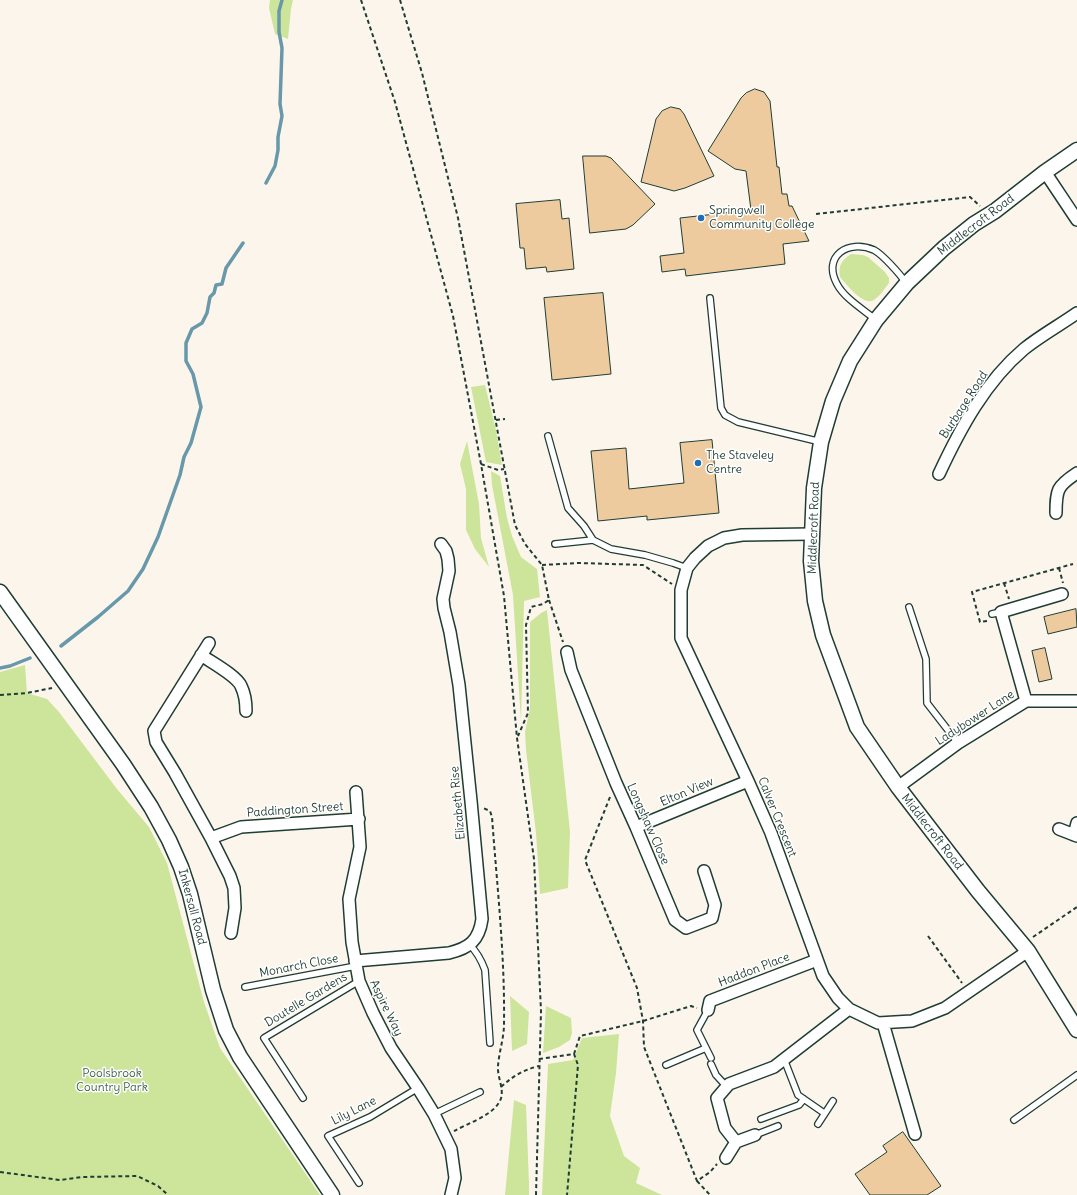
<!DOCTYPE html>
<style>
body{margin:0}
canvas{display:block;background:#fcf5ec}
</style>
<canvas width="1077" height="1195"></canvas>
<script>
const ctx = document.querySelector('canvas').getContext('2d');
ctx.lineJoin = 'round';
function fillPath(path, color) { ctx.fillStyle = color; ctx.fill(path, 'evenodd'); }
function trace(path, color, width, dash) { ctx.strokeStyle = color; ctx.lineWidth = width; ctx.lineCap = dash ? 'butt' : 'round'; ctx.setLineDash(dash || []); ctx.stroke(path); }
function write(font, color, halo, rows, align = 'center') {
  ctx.font = font + ' Delius,sans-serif'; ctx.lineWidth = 3; ctx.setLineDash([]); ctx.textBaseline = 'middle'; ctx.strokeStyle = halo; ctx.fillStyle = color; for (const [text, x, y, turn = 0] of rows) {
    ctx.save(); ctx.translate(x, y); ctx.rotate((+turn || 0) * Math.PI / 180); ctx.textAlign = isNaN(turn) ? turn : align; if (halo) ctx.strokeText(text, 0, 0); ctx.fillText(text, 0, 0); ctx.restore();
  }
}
fillPath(new Path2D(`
 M 270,0 L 293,0 L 291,9 L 288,39 L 275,34 L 269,8 Z
 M 851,254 L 863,255 L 868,257 L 885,272 L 889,278 L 889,283 C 885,288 880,296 874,300 C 864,307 846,284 840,277 C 838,265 842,260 851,254 Z
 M 485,385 L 496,430 L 502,465 L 486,462 L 471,387 Z
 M 467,441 L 479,504 L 481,538 L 489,567 L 475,549 L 466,530 L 466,489 L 460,464 Z
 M 491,471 L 500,476 L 507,518 L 512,536 L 521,557 L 537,569 L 540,597 L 524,601 L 521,722 L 513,595 L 492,485 Z
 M 547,610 L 570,832 L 568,888 L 540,894 L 536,833 L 526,750 L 525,732 L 530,708 L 530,622 L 541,613 Z
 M 25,665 L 27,693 L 47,699 L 59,712 L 117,789 L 149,827 L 167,863 L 204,1002 L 220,1048 L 320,1195 L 0,1195 L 0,672 Z
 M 510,996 L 529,1012 L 527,1044 L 512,1051 Z
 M 546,1006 L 571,1018 L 572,1033 L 570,1040 L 559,1047 L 543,1053 Z
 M 619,1034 L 616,1073 L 610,1116 L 624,1156 L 640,1168 L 636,1183 L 662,1195 L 542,1195 L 548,1064 L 573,1060 L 582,1038 Z
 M 514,1100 L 526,1105 L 529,1184 L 529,1195 L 505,1195 Z`), '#cde59b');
trace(new Path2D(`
 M 266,183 L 275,166 L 278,150 L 278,137 L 282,116 L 280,104 L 282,48 L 279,32 L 279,11 L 282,0
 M 61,646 L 98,617 L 128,591 L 143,569 L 158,537 L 180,475 L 184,457 L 191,443 L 201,407 L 193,374 L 186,361 L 186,343 L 192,329 L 202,323 L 207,313 L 210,297 L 214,293 L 216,285 L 222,284 L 226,268 L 243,243
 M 0,668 L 10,666 L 30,658`), '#6799aa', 3.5);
const building = new Path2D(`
 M 755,89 L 764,92 L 770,101 L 777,167 L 779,167 L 782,194 L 787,194 L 789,206 L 792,206 L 809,241 L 783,244 L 785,264 L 686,276 L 685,269 L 662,272 L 660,256 L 684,253 L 680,218 L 751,210 L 746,171 L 735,169 L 708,151 L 741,98 L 746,93 Z
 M 671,107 L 680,109 L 684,114 L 714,176 L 685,188 L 674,191 L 641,182 L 656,119 L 662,111 Z
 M 583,156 L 606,156 L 611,158 L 655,204 L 633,225 L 626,229 L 590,233 Z
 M 560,200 L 562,219 L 569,218 L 574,269 L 547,272 L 546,267 L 526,269 L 524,248 L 520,248 L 516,204 Z
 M 603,293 L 611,374 L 552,380 L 544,298 Z
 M 712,440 L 719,513 L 647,520 L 647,516 L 598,521 L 591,451 L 626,448 L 629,489 L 684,483 L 680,443 Z
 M 1076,609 L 1077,627 L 1048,634 L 1044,617 Z
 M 1045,648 L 1052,679 L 1039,682 L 1032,651 Z
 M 903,1132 L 941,1186 L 927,1195 L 870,1195 L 855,1174 L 887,1152 L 883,1146 Z`);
fillPath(building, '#eecb9f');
trace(building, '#1f3d34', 1);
const service = new Path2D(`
 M 710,298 L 721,408 L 725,415 L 738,422 L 821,442
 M 876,320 C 864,310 844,298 837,284 C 822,256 848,239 874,250 C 883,255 900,274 906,283
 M 548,436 L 568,508 L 584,526 L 593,540
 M 555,544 L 593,540 L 611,549 L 645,555 L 673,563 L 687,568
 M 909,607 L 926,659 L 927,703 L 958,743
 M 992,614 L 1001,612
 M 469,944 C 477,952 481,959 485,970 L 490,1043
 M 245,987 L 356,966
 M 708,1010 L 697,1030 L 711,1058
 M 784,1059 L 798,1095 L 824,1113
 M 711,1064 L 716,1075 L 727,1087
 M 666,1065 L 706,1048
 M 303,1098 L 264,1038 L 359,981
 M 434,1114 L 480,1092
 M 761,1119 L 799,1105 L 804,1099
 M 1014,1120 L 1077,1075
 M 818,1124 L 833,1101
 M 755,1135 L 778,1126
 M 359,1183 L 328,1136 L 370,1117 L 418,1088`);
const minor = new Path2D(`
 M 1045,172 L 1077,220
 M 939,474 C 960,429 985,382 1024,349 C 1040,336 1060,325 1077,313
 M 1056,513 C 1056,490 1057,486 1077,473
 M 812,534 L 742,535 L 724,538 L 708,546 L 695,558 L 687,568 L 681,590 L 681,638 L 748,781 L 771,833 L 823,976 L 838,998 L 849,1009 L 878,1023 L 912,1021 L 945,1008 L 1028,951
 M 209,643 L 154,731 L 156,742 L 175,773 L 211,838 L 230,876 L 234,888 L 235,908 L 231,933
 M 567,652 L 571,670 L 616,783 L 636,827 L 675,920 L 686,928 L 712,918 L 715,905 L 704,871
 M 201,655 C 211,662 237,676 241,686 C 245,694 246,702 246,711
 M 1026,701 L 1001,612 L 1062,594
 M 898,787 L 958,743 L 1026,701 L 1077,701
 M 356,792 L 360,847 L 349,899 L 352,942 L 359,981 L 373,1013 L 391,1048 L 418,1088 L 434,1114 L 451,1149 L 455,1178 L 451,1195
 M 636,827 L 748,781
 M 1059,829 L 1077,836
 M 1074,835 L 1077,823
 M 211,838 L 241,827 L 359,819
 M 355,961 L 449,953 C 469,948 479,941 482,919 L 471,801 L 459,685 L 450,632 L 444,608 L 443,599 L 449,571 L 448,559 L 446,551 L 441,544
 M 708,1010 L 710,1001 L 817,960
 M 883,1023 L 915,1134
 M 736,1142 L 725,1128 L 717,1098 L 729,1084 L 774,1067 L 849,1009
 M 726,1158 L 736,1142 L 755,1135`);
const tertiary = new Path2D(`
 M 1077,150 L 1045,172 L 995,211 L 974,224 L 944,248 L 907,283 L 876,320 L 850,361 L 833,401 L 821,442 L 814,488 L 811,561 L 815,601 L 823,635 L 857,727 L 898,787 L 978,891 L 1028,951 L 1077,1030
 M 0,592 L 123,764 L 151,807 L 169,840 L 181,867 L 190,894 L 213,990 L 226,1030 L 240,1057 L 332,1195`);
trace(service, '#1f3d34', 8);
trace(minor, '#1f3d34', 14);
trace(tertiary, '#1f3d34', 17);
trace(new Path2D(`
 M 361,0 L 395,102 L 453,316 L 481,464 L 504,596 L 517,738 L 534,859 L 541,1011 L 536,1195
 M 400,0 L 422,73 L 458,218 L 515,525 L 525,544 L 542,565 L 549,600 L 543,604 L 531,607 L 526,625 L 528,713 L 518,736
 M 816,214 L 970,197 L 980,206
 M 496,420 L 505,419
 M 481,464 L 498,470 L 504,469
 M 542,565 L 579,563 L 643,565 L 672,584
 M 1059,568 L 1063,583
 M 1004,583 L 1009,599
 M 549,600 L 563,642
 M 987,621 L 980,622 L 972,592 L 1073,564
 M 0,695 L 27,693 L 52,688
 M 610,797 L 585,860 L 637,988 L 643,1021 L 644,1047 L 697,1181 L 710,1172 L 717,1164
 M 928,936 L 962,983
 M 1033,937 L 1077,907
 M 574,1054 L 580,1036 L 643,1021 L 691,1006 L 697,1008
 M 539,1059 L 574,1054 L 578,1065 L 567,1195
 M 501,1087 C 513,1076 523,1070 539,1066
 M 454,1131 C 467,1124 490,1116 498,1104 C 507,1093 497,1079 498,1066 C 499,1052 504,1038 504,1024 C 505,955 497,886 492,817 L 490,811 L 483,808
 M 0,1172 L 60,1180 L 82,1177 L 137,1176 L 158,1186 L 168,1195
 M 697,1181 L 710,1195`), '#1f3d34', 2, [4, 3]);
trace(service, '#fff', 5.5);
trace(minor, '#fff', 11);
trace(tertiary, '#fff', 14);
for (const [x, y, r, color] of [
 [701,218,4,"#1f6fb2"],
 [698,463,4,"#1f6fb2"]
]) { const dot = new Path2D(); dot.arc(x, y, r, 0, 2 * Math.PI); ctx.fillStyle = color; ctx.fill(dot); trace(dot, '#fff', 1.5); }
write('12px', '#1f3d34', '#fff', [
 ["Springwell",709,211],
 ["Community College",709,225],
 ["The Staveley",706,456],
 ["Centre",706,470]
], 'left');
write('12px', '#1f3d34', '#fff', [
 ["Middlecroft Road",976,225,-37],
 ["Burbage Road",964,405,-57],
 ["Middlecroft Road",814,528,-88],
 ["Ladybower Lane",975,718,-33],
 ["Elton View",687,792,-23],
 ["Elizabeth Rise",458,803,-95],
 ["Paddington Street",295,810,-4],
 ["Calver Crescent",777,817,68],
 ["Longshaw Close",648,824,66],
 ["Middlecroft Road",932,832,52],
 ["Inkersall Road",192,907,75],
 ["Monarch Close",299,966,-11],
 ["Haddon Place",754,970,-21],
 ["Doutelle Gardens",306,1000,-31],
 ["Aspire Way",386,1008,64],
 ["Lily Lane",354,1111,-27]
]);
write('12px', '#425f49', '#fff', [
 ["Poolsbrook",112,1074],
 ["Country Park",112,1088]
]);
</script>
